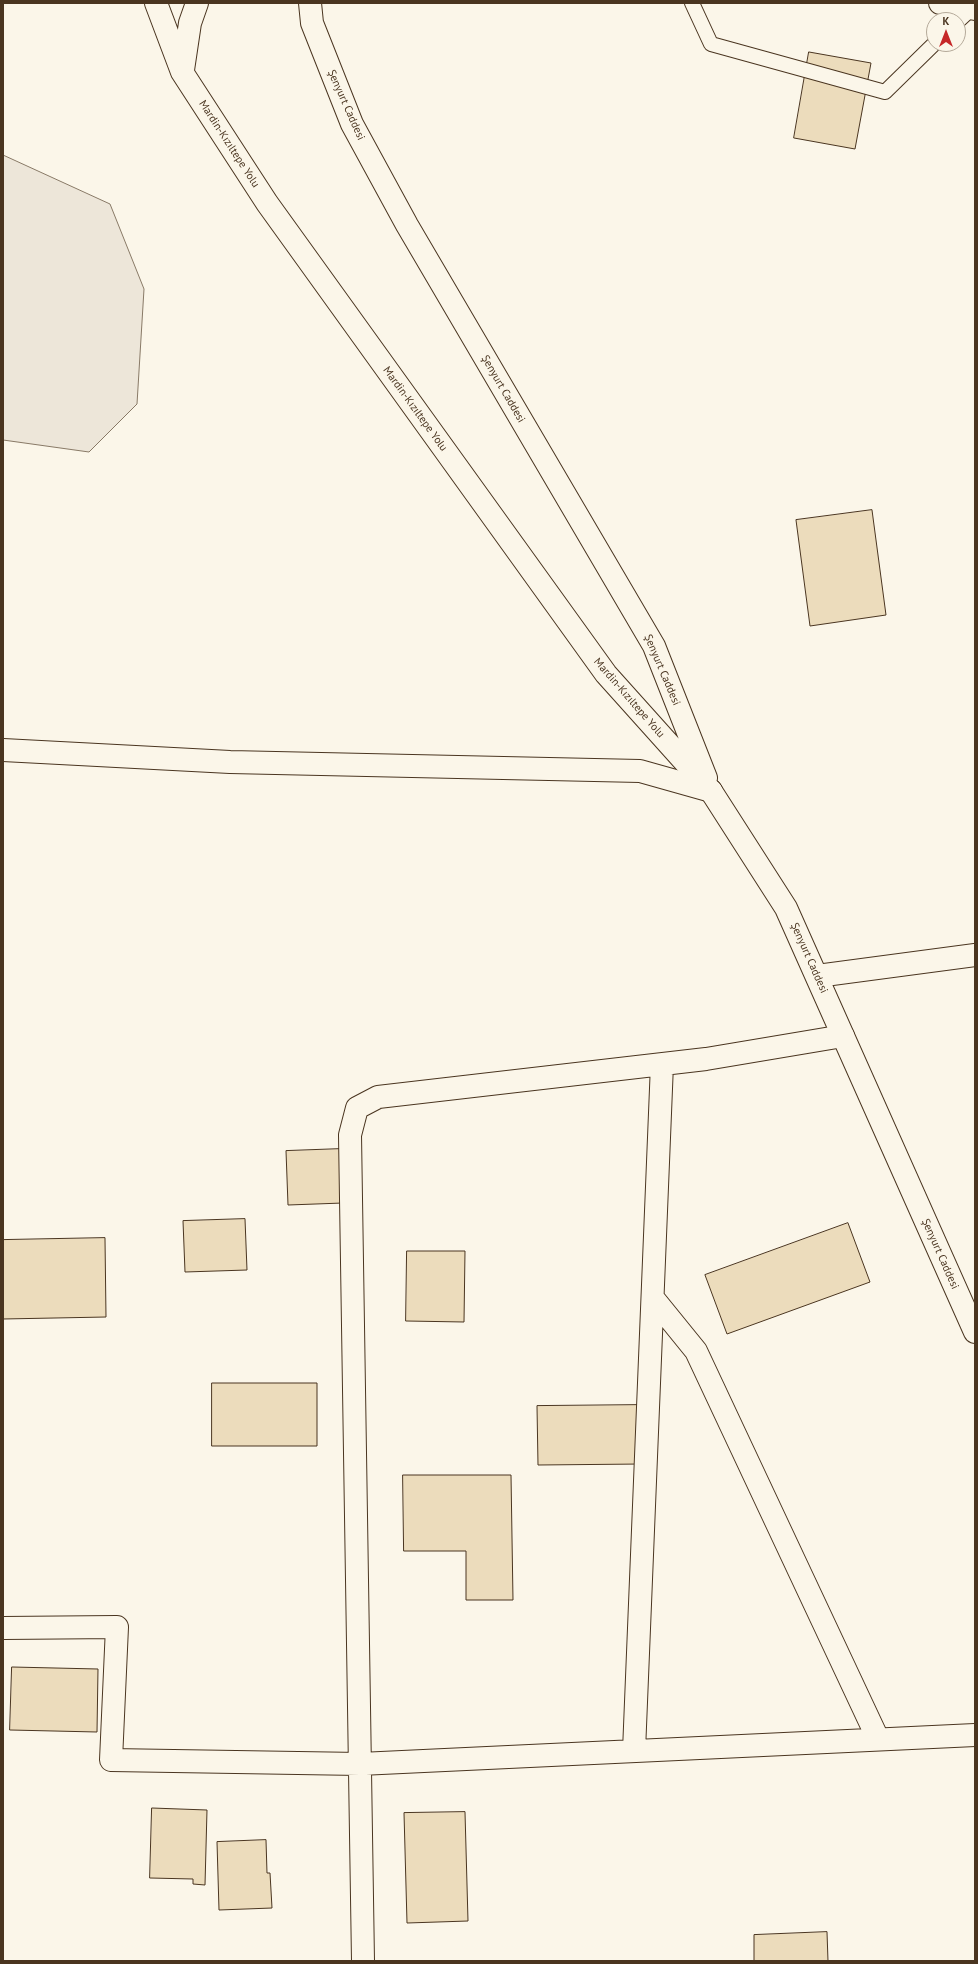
<!DOCTYPE html>
<meta charset="utf-8">
<style>
body{margin:0}
#map{position:relative;width:978px;height:1964px;overflow:hidden;background:#fbf6e9;font-family:"PT Sans",sans-serif}
canvas{display:block}
.frame{position:absolute;inset:0;border:4px solid #4a3520;pointer-events:none}
.north{position:absolute;left:926px;top:12px;width:40px;height:40px;box-sizing:border-box;background:#fbf6e9;border:1px solid #b4a999;border-radius:50%;rotate:0deg;font-size:11px;font-weight:700;line-height:16px;text-align:center;color:#4a3520}
.north::after{content:'';display:block;margin:auto;width:14px;height:18px;background:#c62828;clip-path:polygon(50% 0,100% 100%,50% 72%,0 100%)}
</style>
<div id="map">
<canvas width="978" height="1964"></canvas>
<div class="frame"></div>
<div class="north">K</div>
</div>
<script>
const ctx = document.querySelector('canvas').getContext('2d');
ctx.lineJoin = 'round';
function fillPath(path, color) { ctx.fillStyle = color; ctx.fill(path, 'evenodd'); }
function trace(path, color, width, dash) { ctx.strokeStyle = color; ctx.lineWidth = width; ctx.lineCap = dash ? 'butt' : 'round'; ctx.setLineDash(dash || []); ctx.stroke(path); }
function write(font, color, halo, rows, align = 'center') {
  ctx.font = font + ' "PT Sans",sans-serif'; ctx.lineWidth = 3; ctx.setLineDash([]); ctx.textBaseline = 'middle'; ctx.strokeStyle = halo; ctx.fillStyle = color; for (const [text, x, y, turn = 0] of rows) {
    ctx.save(); ctx.translate(x, y); ctx.rotate((+turn || 0) * Math.PI / 180); ctx.textAlign = isNaN(turn) ? turn : align; if (halo) ctx.strokeText(text, 0, 0); ctx.fillText(text, 0, 0); ctx.restore();
  }
}
const green = new Path2D(`
 M 3,155 L 110,204 L 144,289 L 137,404 L 89,452 L 3,440 Z`);
fillPath(green, '#ede6d9');
trace(green, '#887966', 1);
const building = new Path2D(`
 M 809,52 L 871,63 L 855,149 L 794,138 Z
 M 872,510 L 886,615 L 810,626 L 796,520 Z
 M 341,1149 L 343,1203 L 288,1205 L 286,1151 Z
 M 245,1219 L 247,1270 L 185,1272 L 183,1221 Z
 M 848,1223 L 870,1282 L 727,1334 L 705,1275 Z
 M 105,1238 L 106,1317 L 3,1319 L 3,1240 Z
 M 407,1251 L 465,1251 L 464,1322 L 406,1321 Z
 M 212,1383 L 317,1383 L 317,1446 L 212,1446 Z
 M 641,1405 L 642,1464 L 538,1465 L 537,1406 Z
 M 403,1475 L 511,1475 L 513,1600 L 466,1600 L 466,1551 L 404,1551 Z
 M 12,1667 L 98,1669 L 97,1732 L 10,1730 Z
 M 152,1808 L 207,1810 L 205,1885 L 193,1884 L 193,1879 L 150,1878 Z
 M 465,1812 L 468,1921 L 407,1923 L 404,1813 Z
 M 266,1840 L 267,1873 L 270,1873 L 272,1908 L 219,1910 L 217,1842 Z
 M 827,1932 L 828,1961 L 754,1961 L 754,1935 Z`);
fillPath(building, '#ecdcbc');
trace(building, '#4a3520', 1);
const service = new Path2D(`
 M 692,3 L 711,44 L 885,92 L 934,44
 M 958,21 L 971,9`);
const minor = new Path2D(`
 M 3,750 L 230,762 L 640,771 L 711,791
 M 817,976 L 975,955
 M 653,1298 L 696,1351 L 878,1739
 M 3,1628 L 117,1627 L 111,1760 L 360,1764 L 975,1735
 M 634,1751 L 662,1064
 M 363,1961 L 350,1135 L 357,1108 L 378,1097 L 706,1059 L 843,1036`);
const primary = new Path2D(`
 M 711,791 L 786,908 L 975,1332`);
const trunk = new Path2D(`
 M 156,3 L 182,72 L 267,203 L 606,674 L 711,791
 M 310,3 L 312,23 L 352,124 L 407,225 L 654,646 L 706,778
 M 940,3 L 975,9
 M 183,70 L 190,23 L 197,3`);
trace(service, '#4a3520', 16);
trace(minor, '#4a3520', 24);
trace(primary, '#4a3520', 24);
trace(trunk, '#4a3520', 24);
trace(service, '#fbf6e9', 14);
trace(minor, '#fbf6e9', 22);
trace(primary, '#fbf6e9', 22);
trace(trunk, '#fbf6e9', 22);
write('11px', '#4a3520', '#fbf6e9', [
 ["Şenyurt Caddesi",346,105,66],
 ["Mardin-Kızıltepe Yolu",229,144,57],
 ["Şenyurt Caddesi",503,389,60],
 ["Mardin-Kızıltepe Yolu",415,409,54],
 ["Şenyurt Caddesi",662,670,67],
 ["Mardin-Kızıltepe Yolu",629,698,49],
 ["Şenyurt Caddesi",809,958,66],
 ["Şenyurt Caddesi",940,1254,66]
]);
</script>
